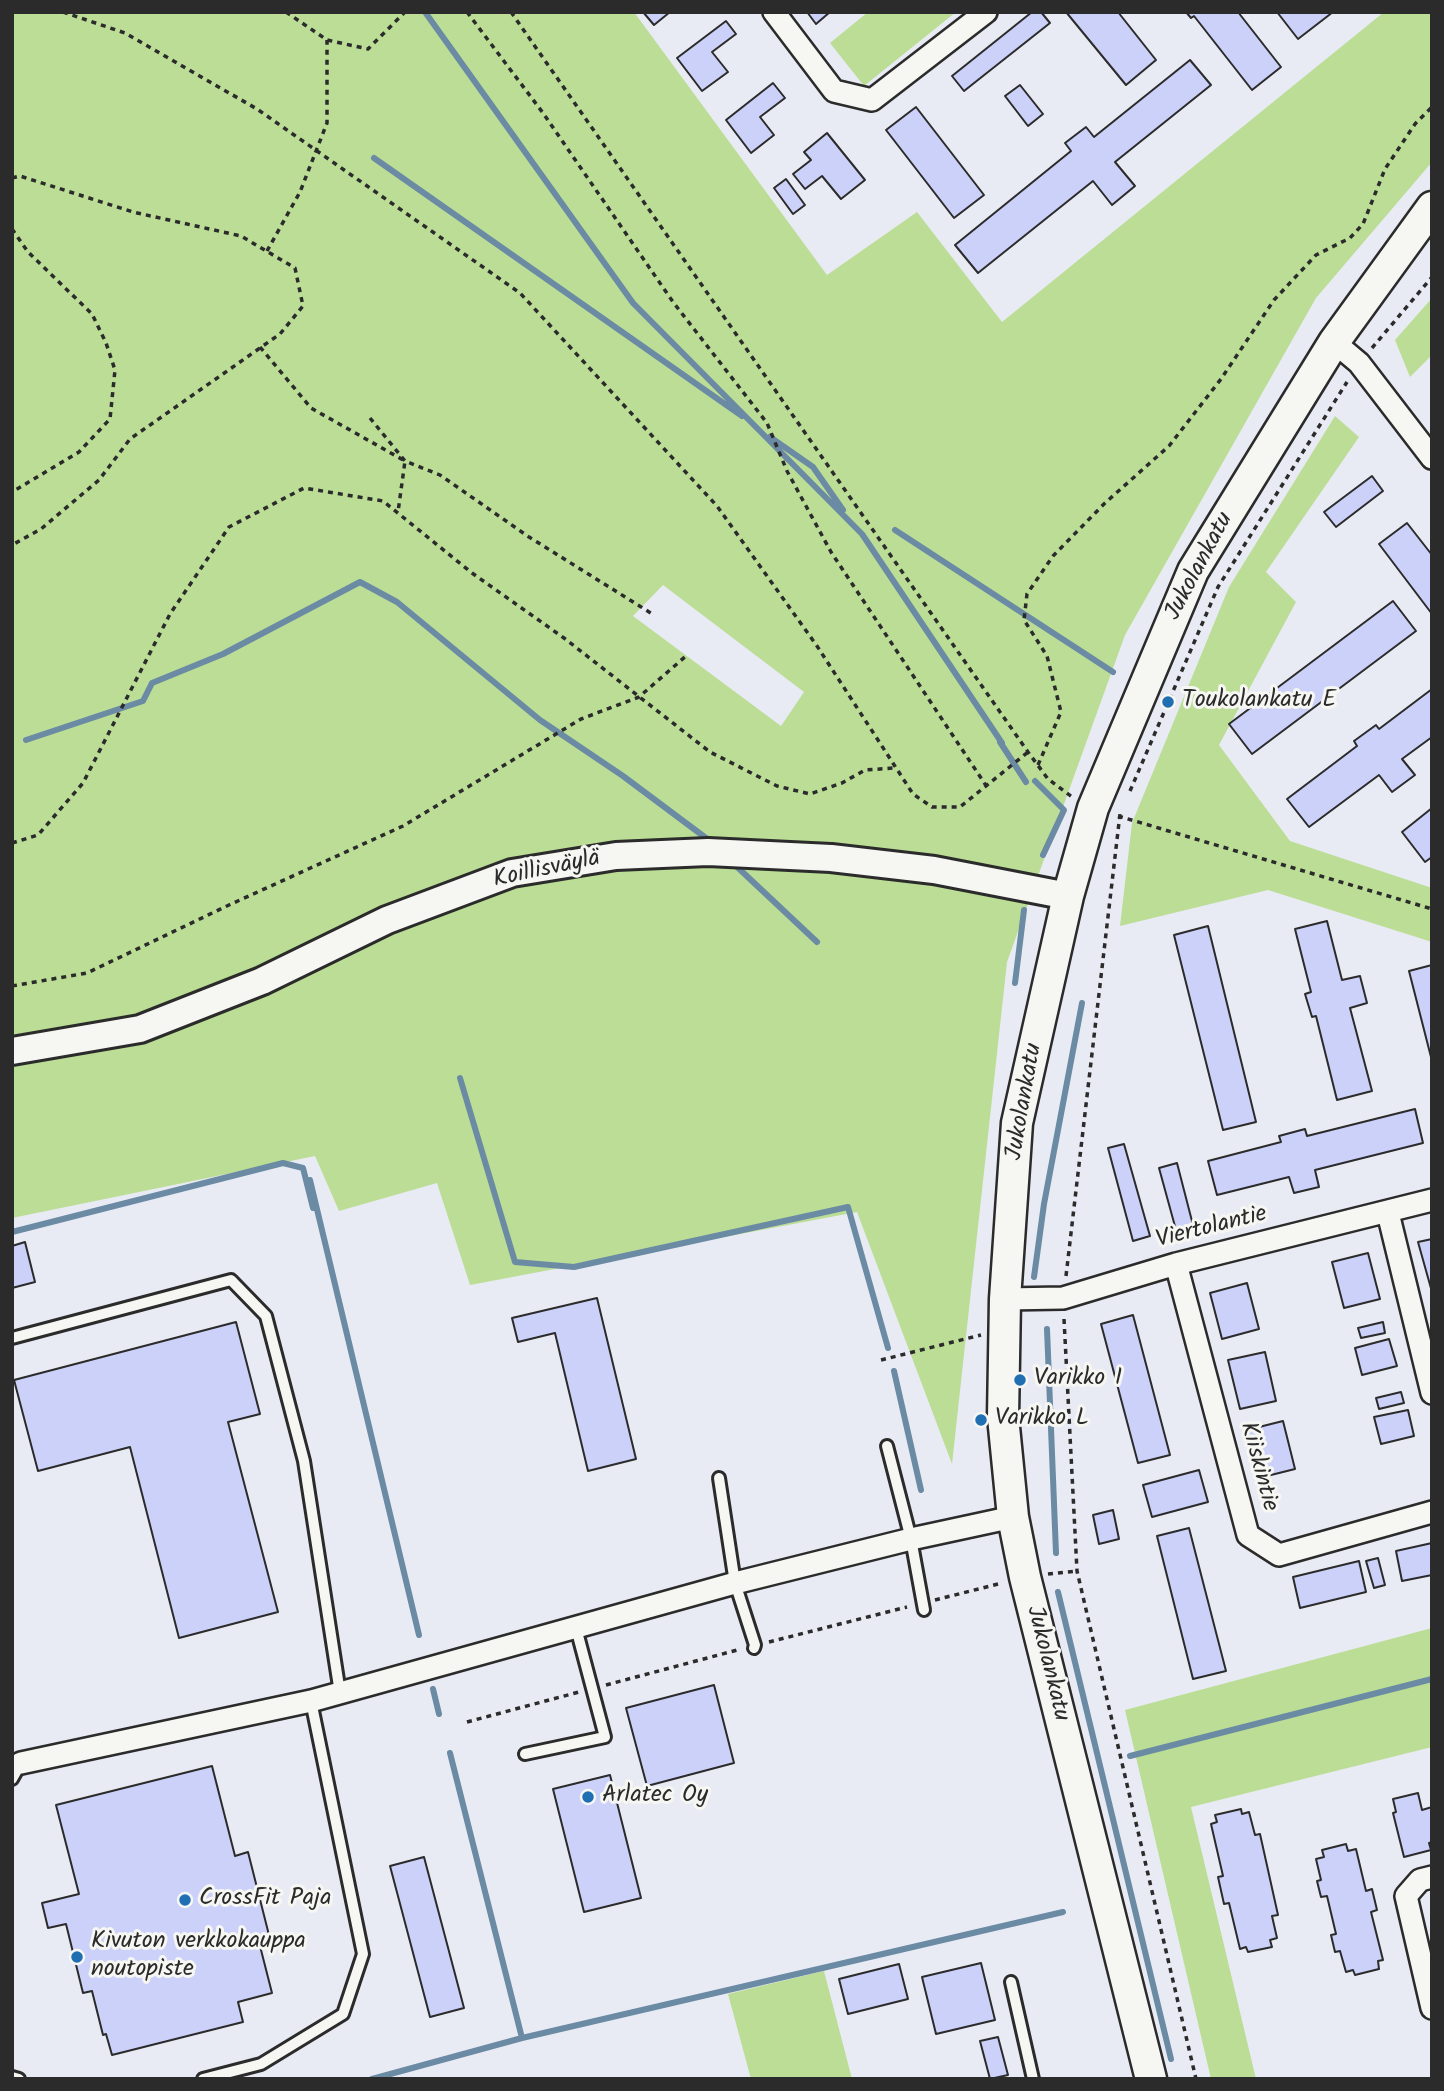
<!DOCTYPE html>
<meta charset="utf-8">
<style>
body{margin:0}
#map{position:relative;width:1444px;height:2091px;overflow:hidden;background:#e9ebf4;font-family:Kalam,sans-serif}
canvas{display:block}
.frame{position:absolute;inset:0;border:14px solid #2b2b2b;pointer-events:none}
</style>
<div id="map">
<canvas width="1444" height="2091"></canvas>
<div class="frame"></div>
</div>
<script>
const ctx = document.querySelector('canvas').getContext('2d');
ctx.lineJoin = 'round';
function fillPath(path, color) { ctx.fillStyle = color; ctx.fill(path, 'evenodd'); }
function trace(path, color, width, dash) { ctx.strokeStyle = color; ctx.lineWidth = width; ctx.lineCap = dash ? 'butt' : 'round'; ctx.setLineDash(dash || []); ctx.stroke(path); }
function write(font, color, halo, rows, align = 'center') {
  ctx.font = font + ' Kalam,sans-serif'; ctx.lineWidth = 6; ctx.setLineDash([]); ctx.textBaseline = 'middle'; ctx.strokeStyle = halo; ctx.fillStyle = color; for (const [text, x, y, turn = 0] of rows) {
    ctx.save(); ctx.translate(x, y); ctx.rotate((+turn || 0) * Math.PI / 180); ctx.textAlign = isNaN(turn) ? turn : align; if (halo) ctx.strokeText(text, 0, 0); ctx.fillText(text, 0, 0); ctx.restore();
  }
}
fillPath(new Path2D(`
 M 12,12 L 634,12 L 827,275 L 917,212 L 1002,322 L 1384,12 L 1432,12 L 1432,162 L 1316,298 L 1125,635 L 1007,962 L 952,1464 L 857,1212 L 470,1285 L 437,1183 L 339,1211 L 315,1156 L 12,1218 ZM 663,585 L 804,692 L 781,726 L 633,616 Z
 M 868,12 L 956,12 L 864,86 L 830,43 Z
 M 1432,298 L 1432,355 L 1410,377 L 1395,340 Z
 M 1335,416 L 1359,437 L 1266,572 L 1296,602 L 1219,745 L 1290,841 L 1432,888 L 1432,942 L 1268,890 L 1120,926 L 1132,823 L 1229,587 Z
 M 1432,1628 L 1432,1747 L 1191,1807 L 1256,2079 L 1211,2079 L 1125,1710 Z
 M 824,1971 L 852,2079 L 751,2079 L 728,1994 Z`), '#bbdd96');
trace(new Path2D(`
 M 425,12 L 633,303 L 862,534 L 1002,743
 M 374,158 L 742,416
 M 770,437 L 813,467 L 843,510
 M 895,530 L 1113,672
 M 26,740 L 143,701 L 152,683 L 223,654 L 360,582 L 397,602 L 540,720 L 623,776 L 710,841
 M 1000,742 L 1026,782
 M 1035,781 L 1064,810 L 1043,855
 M 734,864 L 817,942
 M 1015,983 L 1024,910
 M 460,1078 L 515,1262 L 574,1267 L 848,1207 L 888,1348
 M 310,1180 L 419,1635
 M 12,1232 L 283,1163 L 303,1168 L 313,1208
 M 1034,1277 L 1044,1204 L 1082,1003
 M 1047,1329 L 1056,1553
 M 894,1371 L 921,1490
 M 1058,1592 L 1171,2059
 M 433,1689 L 439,1714
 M 450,1753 L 522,2038
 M 1130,1756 L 1432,1679
 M 372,2079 L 522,2038 L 1063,1912`), '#6b8aa3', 6);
const building = new Path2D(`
 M 643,12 L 670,12 L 654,25 Z
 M 807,12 L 830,12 L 816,24 Z
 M 1032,12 L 1041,12 L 1050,23 L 964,91 L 952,76 Z
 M 1066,12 L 1118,12 L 1156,60 L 1126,85 Z
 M 1186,12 L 1238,12 L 1281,67 L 1252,90 L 1194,16 L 1191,18 Z
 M 1277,12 L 1333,12 L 1298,39 Z
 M 726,21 L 736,34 L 712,52 L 728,72 L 702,91 L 677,58 Z
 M 1190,60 L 1211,85 L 1115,162 L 1135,186 L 1112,205 L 1093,181 L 978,273 L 955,245 L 1071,151 L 1065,143 L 1086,127 L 1094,137 Z
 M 773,83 L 785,98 L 760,117 L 774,135 L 751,153 L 726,120 Z
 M 1020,85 L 1043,114 L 1028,126 L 1005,96 Z
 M 916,107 L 984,195 L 954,218 L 886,130 Z
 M 827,133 L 865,180 L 841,199 L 822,176 L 805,189 L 793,174 L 811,160 L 804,152 Z
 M 786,179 L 805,205 L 793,214 L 774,188 Z
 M 1372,476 L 1383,491 L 1336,527 L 1324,512 Z
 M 1407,523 L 1432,555 L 1432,614 L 1379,544 Z
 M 1393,601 L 1416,631 L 1252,754 L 1229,724 Z
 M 1432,689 L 1432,737 L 1402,759 L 1415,775 L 1392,792 L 1379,775 L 1309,827 L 1287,799 L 1357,746 L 1354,741 L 1376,725 L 1379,729 Z
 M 1432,808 L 1432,857 L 1425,862 L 1402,832 Z
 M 1327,921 L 1342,980 L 1360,976 L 1367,1003 L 1350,1008 L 1372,1091 L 1337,1100 L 1316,1016 L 1312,1017 L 1305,994 L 1311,992 L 1295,929 Z
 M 1208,926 L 1256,1122 L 1223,1130 L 1174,935 Z
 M 1432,965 L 1432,1061 L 1409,971 Z
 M 1415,1109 L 1423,1143 L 1315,1170 L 1319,1187 L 1294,1193 L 1289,1177 L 1217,1195 L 1208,1161 L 1281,1142 L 1279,1136 L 1305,1129 L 1307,1136 Z
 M 1124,1144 L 1150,1236 L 1133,1241 L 1108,1148 Z
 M 1177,1163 L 1193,1225 L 1176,1230 L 1159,1168 Z
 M 1432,1239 L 1432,1292 L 1418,1242 Z
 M 25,1242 L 35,1282 L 12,1288 L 12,1246 Z
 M 1368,1253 L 1380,1299 L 1344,1308 L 1332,1262 Z
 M 1247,1283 L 1259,1329 L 1222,1339 L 1210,1293 Z
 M 597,1298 L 636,1459 L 588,1471 L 555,1333 L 518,1342 L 512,1318 Z
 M 1133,1315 L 1170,1455 L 1138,1463 L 1101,1324 Z
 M 236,1322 L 260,1414 L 228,1422 L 278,1612 L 179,1638 L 130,1447 L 38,1471 L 14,1380 Z
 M 1383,1322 L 1385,1333 L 1361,1338 L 1358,1328 Z
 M 1389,1339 L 1397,1366 L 1362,1375 L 1355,1348 Z
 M 1265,1352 L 1276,1401 L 1240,1409 L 1228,1360 Z
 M 1401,1392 L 1404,1403 L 1379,1409 L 1376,1398 Z
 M 1408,1410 L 1414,1436 L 1381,1444 L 1374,1417 Z
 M 1283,1421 L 1295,1469 L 1259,1478 L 1247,1430 Z
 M 1199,1470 L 1208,1502 L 1152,1517 L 1143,1485 Z
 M 1113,1510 L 1119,1539 L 1099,1544 L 1093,1515 Z
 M 1189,1528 L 1226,1671 L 1193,1679 L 1157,1536 Z
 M 1432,1543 L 1432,1575 L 1402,1581 L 1396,1551 Z
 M 1378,1558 L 1385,1585 L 1374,1588 L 1366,1561 Z
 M 1359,1561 L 1366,1592 L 1300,1608 L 1293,1577 Z
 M 714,1685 L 734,1763 L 647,1786 L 626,1708 Z
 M 212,1766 L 235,1856 L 248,1852 L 271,1943 L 260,1946 L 272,1993 L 238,2002 L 243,2022 L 112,2055 L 106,2034 L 103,2035 L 92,1991 L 83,1993 L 66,1924 L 48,1928 L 42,1903 L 79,1894 L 56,1805 Z
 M 610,1775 L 641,1898 L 584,1912 L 553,1789 Z
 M 1418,1793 L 1422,1810 L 1432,1807 L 1432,1842 L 1429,1843 L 1431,1850 L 1404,1857 L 1393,1813 L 1396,1812 L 1393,1799 Z
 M 1241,1809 L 1242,1814 L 1249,1812 L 1255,1835 L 1260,1834 L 1278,1915 L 1272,1916 L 1277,1938 L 1270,1940 L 1272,1947 L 1248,1952 L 1246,1947 L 1240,1949 L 1229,1903 L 1224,1904 L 1218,1877 L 1223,1876 L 1211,1824 L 1217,1822 L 1215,1815 Z
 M 1346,1844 L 1348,1851 L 1356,1849 L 1366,1891 L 1372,1889 L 1377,1910 L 1371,1912 L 1383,1960 L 1378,1961 L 1379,1969 L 1355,1975 L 1353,1970 L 1346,1972 L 1340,1951 L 1335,1952 L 1331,1935 L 1336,1934 L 1327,1896 L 1321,1897 L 1317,1881 L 1321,1880 L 1316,1859 L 1324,1857 L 1322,1850 Z
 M 424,1857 L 464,2008 L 430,2017 L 390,1866 Z
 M 981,1963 L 995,2020 L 936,2034 L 922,1977 Z
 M 899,1964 L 908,1999 L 848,2014 L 839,1979 Z
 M 998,2037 L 1008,2075 L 990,2079 L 980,2041 Z`);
fillPath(building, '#cbd1f9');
trace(building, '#2b2b2b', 2);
const service = new Path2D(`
 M 12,1338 L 231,1280 L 266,1316 L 304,1461 L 340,1693
 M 887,1446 L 911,1539 L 924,1610
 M 719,1478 L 735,1583 L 755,1645 L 754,1648
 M 525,1754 L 605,1737 L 576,1628
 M 12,1779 L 21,1763 L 18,1761
 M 1011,1982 L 1033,2079
 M 12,2077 L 19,2079
 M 203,2079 L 261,2064 L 343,2014 L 363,1954 L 311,1701`);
const minor = new Path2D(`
 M 774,12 L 834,91 L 872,100 L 986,12
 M 1334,342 L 1359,363 L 1432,458
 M 1388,1213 L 1432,1393
 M 1176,1264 L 1248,1535 L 1279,1555 L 1432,1512
 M 1005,1299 L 1063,1298 L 1176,1264 L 1432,1200
 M 21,1763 L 311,1701 L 735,1583 L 911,1539 L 1013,1517
 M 1432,1877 L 1420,1880 L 1406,1896 L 1432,2008`);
const tertiary = new Path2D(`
 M 12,1051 L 140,1029 L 262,981 L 387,920 L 512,873 L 616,856 L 708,852 L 831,858 L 934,870 L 1068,896`);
const secondary = new Path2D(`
 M 1151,2079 L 1025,1577 L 1013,1517 L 1003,1417 L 1005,1299 L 1017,1123 L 1068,896 L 1093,808 L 1193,571 L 1334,342 L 1432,207`);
trace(service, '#2b2b2b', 16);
trace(minor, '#2b2b2b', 26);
trace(tertiary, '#2b2b2b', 32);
trace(secondary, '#2b2b2b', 35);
trace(new Path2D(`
 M 63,12 L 125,33 L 257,109 L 520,293 L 717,506 L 817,646 L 913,794 L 932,807 L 960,807 L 1028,752
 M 286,12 L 327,40 L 368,49 L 405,12
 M 467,12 L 543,113 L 673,302 L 767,423 L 787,471 L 831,552 L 987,787
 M 511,12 L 1028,752 L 1048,779 L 1072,797
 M 12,178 L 20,176 L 133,212 L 241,236 L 295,268 L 303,306 L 280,334 L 130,439 L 99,480 L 41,529 L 12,545
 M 12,229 L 28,252 L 92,314 L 106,343 L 115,370 L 110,419 L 79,452 L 12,492
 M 267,251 L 300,192 L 327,123 L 327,40
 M 260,347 L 311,408 L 405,461 L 398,512
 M 1372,348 L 1432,277
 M 370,418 L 405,461 L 440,475 L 529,537 L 654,615
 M 1038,765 L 1061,712 L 1047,656 L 1024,620 L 1027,594 L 1053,556 L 1105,503 L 1169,446 L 1221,379 L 1274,300 L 1316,255 L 1350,238 L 1363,224 L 1385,169 L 1415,124 L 1432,107
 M 1130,791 L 1218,587 L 1347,382
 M 1118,816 L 1432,909
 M 12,843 L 38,835 L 83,783 L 170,614 L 229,527 L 304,488 L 383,501 L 472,573 L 564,638 L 710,752 L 777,786 L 810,794 L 842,783 L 865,770 L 894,768
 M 12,986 L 87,973 L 229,905 L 403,826 L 581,719 L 639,697 L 686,656
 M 1066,1276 L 1120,814
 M 1064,1319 L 1077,1571 L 1196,2079
 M 881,1360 L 981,1335
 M 1048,1574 L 1077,1571
 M 935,1600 L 1002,1583
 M 769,1642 L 907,1607
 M 606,1685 L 741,1649
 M 467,1722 L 579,1692`), '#2b2b2b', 3.5, [5, 5]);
trace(service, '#f6f6f2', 10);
trace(minor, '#f6f6f2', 21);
trace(tertiary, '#f6f6f2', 26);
trace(secondary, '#f6f6f2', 30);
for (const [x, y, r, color] of [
 [1168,702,7,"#1f6fb2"],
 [1020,1380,7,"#1f6fb2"],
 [981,1420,7,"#1f6fb2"],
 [588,1797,7,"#1f6fb2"],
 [185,1900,7,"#1f6fb2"],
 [77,1957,7,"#1f6fb2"]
]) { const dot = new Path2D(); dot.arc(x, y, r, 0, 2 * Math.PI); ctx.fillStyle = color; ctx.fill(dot); trace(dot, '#f6f6f2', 2.5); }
write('24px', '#2b2b2b', '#f6f6f2', [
 ["Jukolankatu",1201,567,-62],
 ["Koillisväylä",547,871,-12],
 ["Jukolankatu",1026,1102,-80],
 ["Viertolantie",1212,1229,-14],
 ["Kiiskintie",1257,1467,75],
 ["Jukolankatu",1046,1664,76]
]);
write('24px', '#2b2b2b', '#f6f6f2', [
 ["Toukolankatu E",1182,702],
 ["Varikko I",1034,1380],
 ["Varikko L",995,1420],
 ["Arlatec Oy",602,1797],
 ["CrossFit Paja",199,1900],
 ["Kivuton verkkokauppa",91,1943],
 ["noutopiste",91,1971]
], 'left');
</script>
